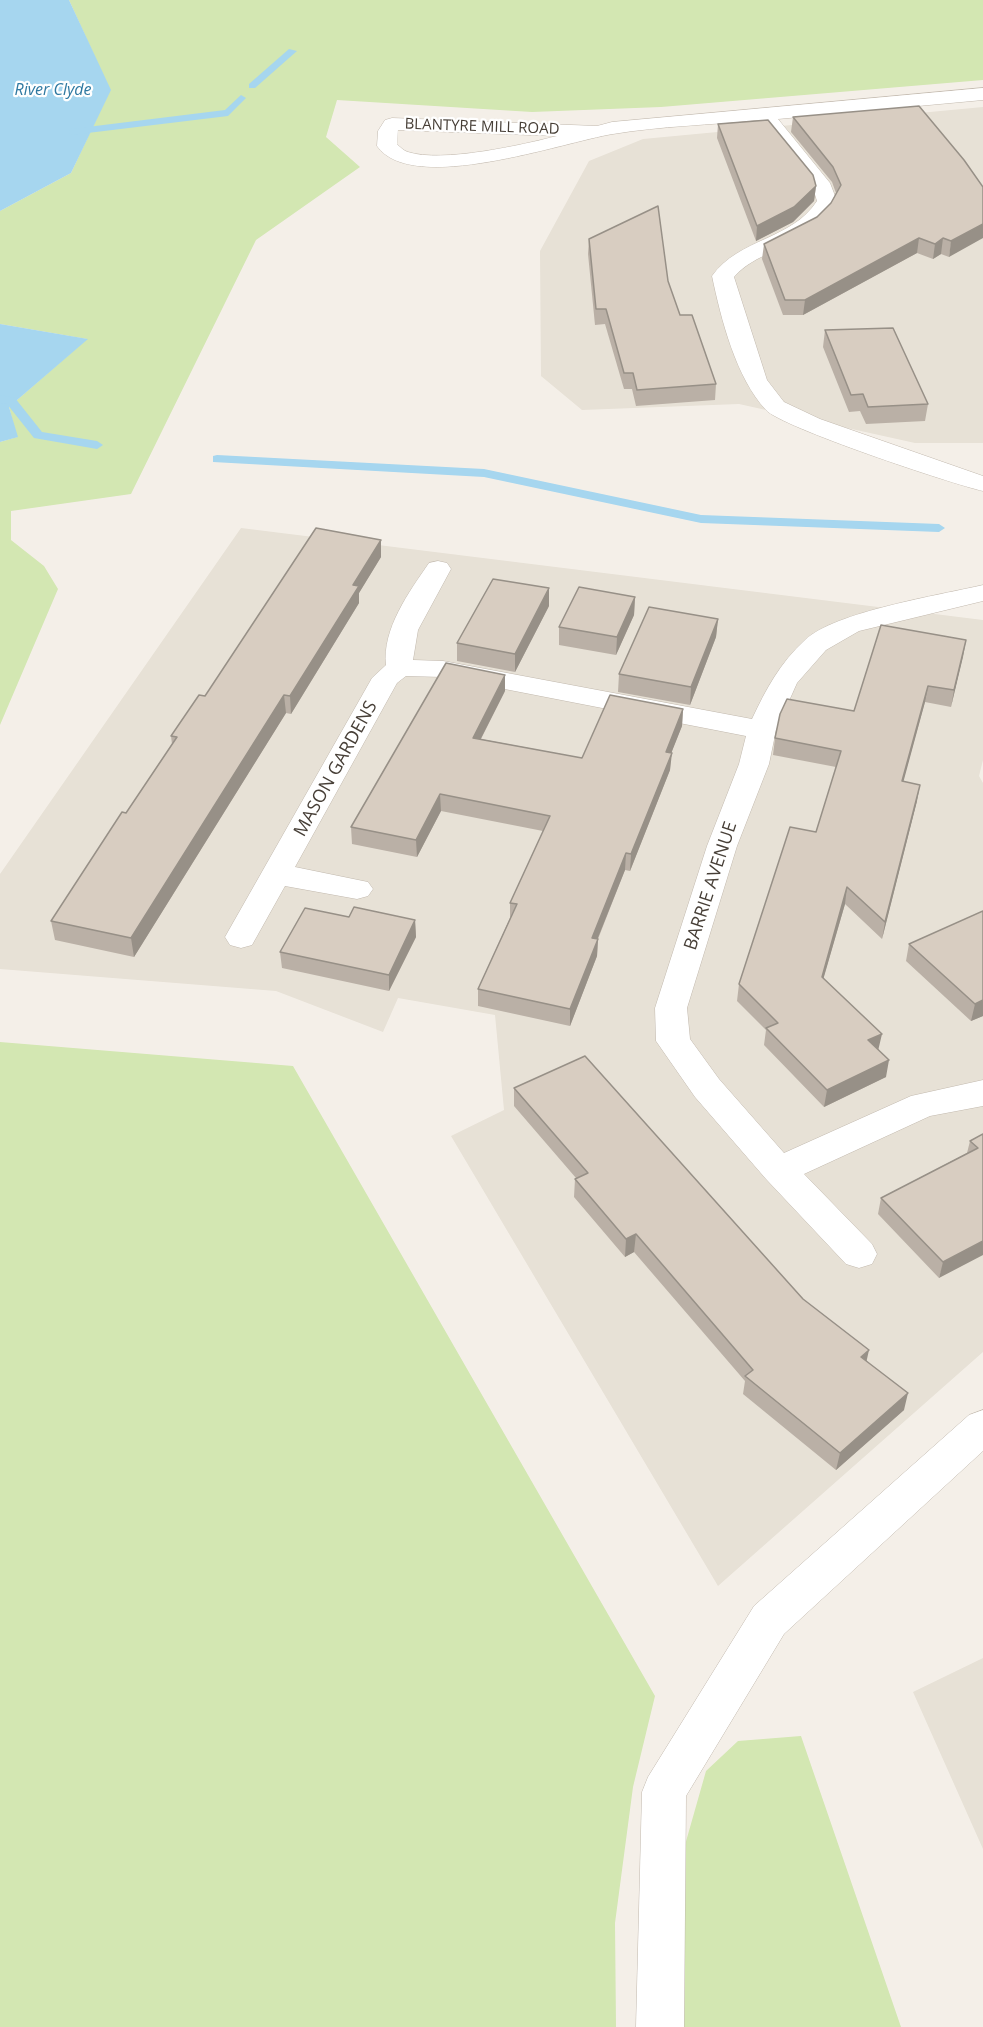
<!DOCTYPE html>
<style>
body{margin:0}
canvas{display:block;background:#f4efe8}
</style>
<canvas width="983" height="2027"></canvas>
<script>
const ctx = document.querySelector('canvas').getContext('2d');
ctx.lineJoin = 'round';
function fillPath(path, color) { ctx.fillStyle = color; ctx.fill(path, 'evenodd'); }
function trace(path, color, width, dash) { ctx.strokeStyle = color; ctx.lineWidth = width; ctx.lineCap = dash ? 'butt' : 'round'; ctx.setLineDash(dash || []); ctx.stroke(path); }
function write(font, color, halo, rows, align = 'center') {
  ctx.font = font + ' "Open Sans",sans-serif'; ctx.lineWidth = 4.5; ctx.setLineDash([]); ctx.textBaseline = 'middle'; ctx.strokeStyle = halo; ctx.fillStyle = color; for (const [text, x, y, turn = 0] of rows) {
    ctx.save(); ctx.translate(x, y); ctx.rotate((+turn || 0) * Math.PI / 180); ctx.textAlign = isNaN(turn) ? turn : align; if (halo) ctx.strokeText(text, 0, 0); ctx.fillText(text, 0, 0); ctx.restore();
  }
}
fillPath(new Path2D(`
 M 983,107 L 983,443 L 915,443 L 739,404 L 582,410 L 541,376 L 540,251 L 589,161 L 643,139 Z
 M 241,528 L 983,620 L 983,760 L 979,776 L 983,783 L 983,1352 L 718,1586 L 451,1136 L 504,1110 L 495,1015 L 398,998 L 383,1032 L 276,991 L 0,969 L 0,874 Z
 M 983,1658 L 983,1849 L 913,1692 Z`), '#e7e1d6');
fillPath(new Path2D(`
 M 69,0 L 983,0 L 983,80 L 661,107 L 532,112 L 337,100 L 326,137 L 360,167 L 256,240 L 131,494 L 11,511 L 11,540 L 44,566 L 58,589 L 0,725 L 0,442 L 17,437 L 9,407 L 87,339 L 0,324 L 0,211 L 71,173 L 110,90 Z
 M 0,1042 L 293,1066 L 655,1696 L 633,1787 L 615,1923 L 616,2027 L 0,2027 Z
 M 801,1736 L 901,2027 L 675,2027 L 683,1852 L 706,1771 L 738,1741 Z`), '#d3e7b2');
fillPath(new Path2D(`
 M 0,0 L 69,0 L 111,90 L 71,173 L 0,211 Z
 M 0,324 L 88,339 L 9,407 L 18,437 L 0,442 Z`), '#a6d6ef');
fillPath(new Path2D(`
 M 289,49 L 297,51 L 255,88 L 249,88 L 249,84 Z
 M 241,95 L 246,98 L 228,116 L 71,135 L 66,132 L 71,129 L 225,110 Z
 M 0,395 L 15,398 L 42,432 L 97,441 L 103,445 L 97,449 L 34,438 L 7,404 L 0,403 Z
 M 217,455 L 484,469 L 701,515 L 939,524 L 945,528 L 939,532 L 701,523 L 484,477 L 213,462 L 213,456 Z`), '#a6d6ef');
const minor = new Path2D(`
 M 983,88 L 983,100 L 778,119 L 830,183 L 837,201 C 831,212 825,222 814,230 C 789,250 756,252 734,277 L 767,380 L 784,402 L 820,419 L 983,476 L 983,491 C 952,484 781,427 766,410 C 736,378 721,319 712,276 C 739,238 792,240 817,201 L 813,188 L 759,120 C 711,125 661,126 613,134 C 563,142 412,196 377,146 L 378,131 L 385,120 L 392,118 L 597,126 L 612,122 ZM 398,130 L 557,136 C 522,145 442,163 408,152 C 404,151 400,147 397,144 Z
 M 438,561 L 447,563 L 451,569 L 418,630 L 413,660 L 443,661 L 752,719 C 766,689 780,663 805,640 C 834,612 940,595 983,585 L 983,601 L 859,631 L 826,650 L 797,683 L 776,730 L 769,764 L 737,846 L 687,1008 L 690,1039 L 719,1079 L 784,1153 L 911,1096 L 983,1080 L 983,1106 L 930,1116 L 804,1174 L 872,1244 L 877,1254 L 872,1264 L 859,1268 L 846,1264 L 766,1179 L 695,1097 L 656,1041 L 655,1008 L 707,846 L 739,764 L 746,736 L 443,677 L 406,676 L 397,683 L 295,867 L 368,882 L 373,889 L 368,896 L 357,899 L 285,886 L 252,945 L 241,948 L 230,945 L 225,937 L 372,678 L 386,665 C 382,629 409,592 429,563 Z
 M 983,1410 L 983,1451 L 784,1634 L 686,1796 L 684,2027 L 636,2027 L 642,1792 L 648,1777 L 754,1606 L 969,1415 Z`);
trace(minor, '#c2b9ae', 1);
fillPath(minor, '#fff');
fillPath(new Path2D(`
 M 793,117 L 964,160 L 949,257 L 941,254 L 933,259 L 917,253 L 803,315 L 783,315 L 762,259 L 764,244 L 817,217 L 831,203 L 836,193 L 832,182 L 791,132 Z
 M 718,124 L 816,186 L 814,201 L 793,222 L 756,241 L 717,138 Z
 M 589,239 L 668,281 L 680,315 L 716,384 L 715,400 L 636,406 L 632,389 L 624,389 L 605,324 L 595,325 L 588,254 Z
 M 825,330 L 928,404 L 925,421 L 866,424 L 860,411 L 849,412 L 823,347 Z
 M 381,540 L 381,557 L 359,593 L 359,603 L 291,714 L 286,713 L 134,957 L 55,940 L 51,921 L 126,813 L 172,744 L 171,736 Z
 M 635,597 L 634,615 L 616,655 L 559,645 L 559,627 Z
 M 549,606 L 515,672 L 457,661 L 457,643 Z
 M 718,619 L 716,637 L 690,705 L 618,692 L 619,674 Z
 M 966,640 L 951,707 L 925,702 L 903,781 L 917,801 L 882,939 L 845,904 L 823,979 L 879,1050 L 886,1077 L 824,1107 L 764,1045 L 766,1030 L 737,1001 L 739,984 L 816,832 L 836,767 L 773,755 L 775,738 L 854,711 Z
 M 505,691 L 481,739 L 582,758 L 683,709 L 682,726 L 671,753 L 670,770 L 630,871 L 625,870 L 598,939 L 597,956 L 570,1026 L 478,1006 L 478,989 L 510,918 L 510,903 L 543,831 L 441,811 L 417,857 L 352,844 L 351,827 Z
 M 983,911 L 983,1016 L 971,1021 L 906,961 L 909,944 Z
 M 349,917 L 415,920 L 416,937 L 389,991 L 282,968 L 280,952 Z
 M 514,1088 L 803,1299 L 867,1361 L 904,1410 L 836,1470 L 743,1394 L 745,1381 L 634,1252 L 625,1257 L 574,1197 L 575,1179 L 576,1178 L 514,1106 Z
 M 983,1134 L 939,1278 L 878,1214 L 881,1198 L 967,1153 L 970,1141 Z`), '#bab0a6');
fillPath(new Path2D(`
 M 816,186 L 814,201 L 793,222 L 756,241 L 757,226 Z
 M 983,224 L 983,238 L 949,257 L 951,241 Z
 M 919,238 L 917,253 L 803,315 L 805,300 Z
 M 943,238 L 941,254 L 933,259 L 935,244 Z
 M 381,540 L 381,557 L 359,593 L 359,603 L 291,714 L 290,696 L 353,585 Z
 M 549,588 L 549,606 L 515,672 L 515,654 Z
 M 635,597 L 634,615 L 616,655 L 617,637 Z
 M 718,619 L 716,637 L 690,705 L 691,687 Z
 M 966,640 L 963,657 L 951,707 L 954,690 Z
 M 505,675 L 505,691 L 473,754 L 473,738 Z
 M 928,686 L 925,702 L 899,798 L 902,781 Z
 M 284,695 L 286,713 L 134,957 L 131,938 Z
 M 683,709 L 682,726 L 665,769 L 666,752 Z
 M 672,753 L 670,770 L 630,871 L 631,854 Z
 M 920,785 L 917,801 L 882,939 L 885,922 Z
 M 440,794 L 441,811 L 417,857 L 416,840 Z
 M 626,853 L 625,870 L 591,955 L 592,938 Z
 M 847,887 L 845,904 L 819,994 L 822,977 Z
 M 415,920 L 416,937 L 389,991 L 389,975 Z
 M 598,939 L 597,956 L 570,1026 L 570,1009 Z
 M 983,1000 L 983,1016 L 971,1021 L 975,1004 Z
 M 882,1034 L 878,1051 L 868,1040 Z
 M 889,1060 L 886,1077 L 824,1107 L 827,1090 Z
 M 636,1234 L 634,1252 L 625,1257 L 626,1239 Z
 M 983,1241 L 983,1255 L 939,1278 L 943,1262 Z
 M 869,1350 L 865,1368 L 861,1357 Z
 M 908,1393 L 904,1410 L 836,1470 L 840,1453 Z`), '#979087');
const building = new Path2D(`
 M 919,106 L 964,160 L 983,187 L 983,224 L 951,241 L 943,238 L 935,244 L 919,238 L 805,300 L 785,300 L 764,244 L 817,217 L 831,203 L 841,185 L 833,167 L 793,117 Z
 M 768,120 L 813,175 L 816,186 L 794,207 L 757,226 L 718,124 Z
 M 658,206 L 668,281 L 680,315 L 692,315 L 716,384 L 637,390 L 633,373 L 624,373 L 606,309 L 596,309 L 589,239 Z
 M 893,328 L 928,404 L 868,407 L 863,394 L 851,395 L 825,330 Z
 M 316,528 L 381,540 L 353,585 L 359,586 L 290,696 L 284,695 L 131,938 L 51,921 L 122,812 L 126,813 L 177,737 L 171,736 L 199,695 L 205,696 Z
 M 493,579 L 549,588 L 515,654 L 457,643 Z
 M 579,587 L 635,597 L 617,637 L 559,627 Z
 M 649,607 L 718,619 L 691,687 L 619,674 Z
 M 881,625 L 966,640 L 954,690 L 928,686 L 902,781 L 920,785 L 885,922 L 847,887 L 822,977 L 882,1034 L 868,1040 L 889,1060 L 827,1090 L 766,1028 L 778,1023 L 739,984 L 790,827 L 816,832 L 841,751 L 775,738 L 780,714 L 787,699 L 854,711 Z
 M 446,663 L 505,675 L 473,738 L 582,758 L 610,695 L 683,709 L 666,752 L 672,753 L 631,854 L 626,853 L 592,938 L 598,939 L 570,1009 L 478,989 L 517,904 L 510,903 L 550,816 L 440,794 L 416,840 L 351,827 Z
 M 354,907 L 415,920 L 389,975 L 280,952 L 305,908 L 349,917 Z
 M 983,911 L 983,1000 L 975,1004 L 909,944 Z
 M 585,1056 L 803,1299 L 869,1350 L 861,1357 L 908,1393 L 840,1453 L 745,1376 L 753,1370 L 636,1234 L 626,1239 L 575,1179 L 588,1173 L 514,1088 Z
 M 983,1134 L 983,1241 L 943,1262 L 881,1198 L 978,1148 L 970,1141 Z`);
fillPath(building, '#d8cdc1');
trace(building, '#979087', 1.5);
write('15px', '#473f37', '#fff', [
 ["BLANTYRE MILL ROAD",482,127,2]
]);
write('italic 16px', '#2f79a1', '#fff', [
 ["River Clyde",53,90]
]);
write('18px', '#473f37', '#fff', [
 ["MASON GARDENS",336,769,-61],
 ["BARRIE AVENUE",711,886,-72]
]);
</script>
